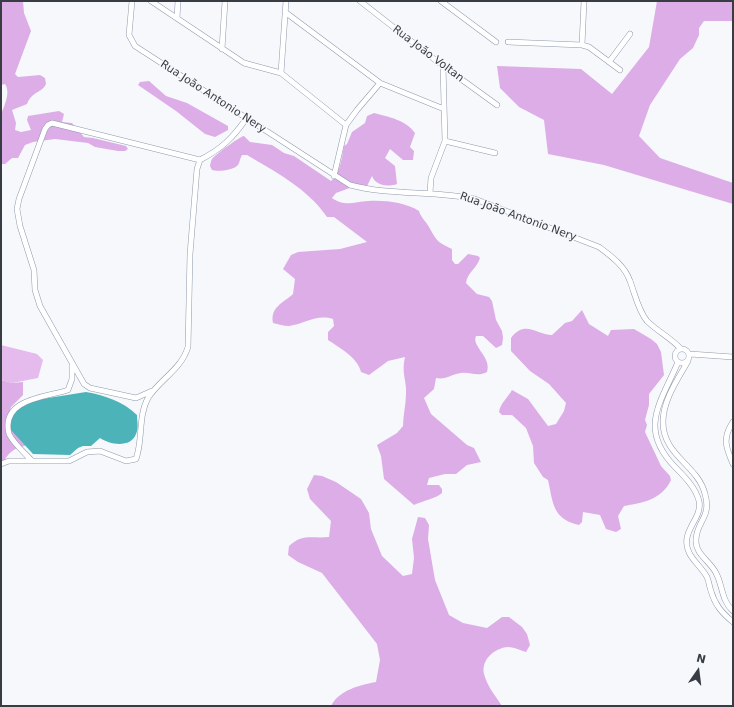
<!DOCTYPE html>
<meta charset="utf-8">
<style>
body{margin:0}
#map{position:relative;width:734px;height:707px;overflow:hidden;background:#f6f8fc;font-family:"DejaVu Sans",sans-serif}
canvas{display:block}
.frame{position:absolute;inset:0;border:2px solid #383d44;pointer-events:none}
.north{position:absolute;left:678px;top:651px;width:40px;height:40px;-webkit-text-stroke:3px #f6f8fc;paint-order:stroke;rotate:14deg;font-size:11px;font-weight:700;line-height:16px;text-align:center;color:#383d44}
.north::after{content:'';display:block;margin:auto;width:14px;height:18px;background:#383d44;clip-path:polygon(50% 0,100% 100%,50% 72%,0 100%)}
</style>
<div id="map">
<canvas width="734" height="707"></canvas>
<div class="frame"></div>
<div class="north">N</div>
</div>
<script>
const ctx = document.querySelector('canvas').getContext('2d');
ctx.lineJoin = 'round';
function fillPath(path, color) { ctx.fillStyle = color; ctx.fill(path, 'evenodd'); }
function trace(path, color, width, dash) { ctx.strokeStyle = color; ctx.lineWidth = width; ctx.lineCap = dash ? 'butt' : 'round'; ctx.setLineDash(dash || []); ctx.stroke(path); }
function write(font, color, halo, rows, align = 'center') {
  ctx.font = font + ' "DejaVu Sans",sans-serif'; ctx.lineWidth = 3; ctx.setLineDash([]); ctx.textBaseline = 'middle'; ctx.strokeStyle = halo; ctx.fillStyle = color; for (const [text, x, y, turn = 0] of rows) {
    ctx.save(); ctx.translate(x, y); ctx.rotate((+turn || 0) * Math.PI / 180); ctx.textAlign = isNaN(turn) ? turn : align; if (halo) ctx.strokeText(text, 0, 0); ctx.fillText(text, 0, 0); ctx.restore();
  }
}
fillPath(new Path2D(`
 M 1,345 L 37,354 L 43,360 L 38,378 L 12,383 L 1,380 Z`), '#e4bbec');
fillPath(new Path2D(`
 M 1,1 L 23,1 L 24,13 L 31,31 L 15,74 L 18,77 L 40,75 L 45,78 L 46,84 C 41,94 33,90 27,104 L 12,110 L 16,123 L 15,130 L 21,132 L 31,130 L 27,120 L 28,116 L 59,111 L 64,114 L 62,122 L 72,123 L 84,137 L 93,138 L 126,146 L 128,149 L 125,151 L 118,151 L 95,147 L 88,143 L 55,139 L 33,142 L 25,145 L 18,158 L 12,158 L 5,164 L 1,164 C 1,150 0,128 1,115 C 4,106 11,93 5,84 L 1,85 Z
 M 657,1 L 733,1 L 733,21 L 704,21 L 699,28 L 699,35 L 693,48 L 680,59 L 650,105 L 639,136 L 660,158 L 733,183 L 733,204 L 604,165 L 548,154 L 544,120 L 519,107 L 500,88 L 497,66 L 581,69 L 612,94 L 649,47 Z
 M 149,81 L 166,96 L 187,103 L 228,126 L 228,130 L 215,137 L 205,134 L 176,111 L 138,85 L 140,82 Z
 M 374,113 C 389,117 406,120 415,133 L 410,147 L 414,151 L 413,160 L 403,160 L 390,149 L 385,158 L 395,166 L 397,184 C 388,187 376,186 372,176 L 367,186 L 355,186 L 336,193 L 332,198 C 345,207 354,202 368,201 C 384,200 405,202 419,211 C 421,218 426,221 429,227 C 437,241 437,242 452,249 L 452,260 L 455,264 L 458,264 L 468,254 L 478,256 L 480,258 C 477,268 467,273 466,283 L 477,294 L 489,297 L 492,301 L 496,320 L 502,331 L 503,338 L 502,345 L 496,348 L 483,336 L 476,336 C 471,346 492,357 487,372 C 478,377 471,372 461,373 C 452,374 446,380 436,378 L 434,389 L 424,398 L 431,414 L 467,445 L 474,448 L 481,462 L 467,465 L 456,474 L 445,474 L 429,478 L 427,485 L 439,485 L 442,489 L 442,493 C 437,498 422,501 414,505 L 384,479 L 381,456 L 377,445 L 397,433 L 403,426 C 403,415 406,405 406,394 C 407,381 401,373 405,357 L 388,361 L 369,375 L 361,372 C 358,358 340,348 328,340 L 328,332 L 334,326 L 333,319 C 316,314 305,324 289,326 C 284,326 278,324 273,323 C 270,307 283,303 293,294 L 295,279 L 283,269 L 291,255 L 298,252 L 340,249 L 367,242 L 334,217 L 327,217 C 308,189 276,172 247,155 L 242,155 C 240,158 240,162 238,165 C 234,170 218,172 212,170 L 210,166 C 211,162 211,159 214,157 C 218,153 239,137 244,136 L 250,142 L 272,145 L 284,153 L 294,156 L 331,181 C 340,174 342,157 344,146 L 347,144 L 352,132 L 365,123 L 367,116 Z
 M 582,310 L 589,324 L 608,336 L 611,330 L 634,329 L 651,339 L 657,344 L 661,352 L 664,375 L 649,394 L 649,405 L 645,420 L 647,425 L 645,432 L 661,466 L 670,476 L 671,480 C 662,500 641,503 624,506 L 618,516 L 621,529 L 616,532 L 606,529 L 600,515 L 583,512 L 582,522 L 579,525 C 552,519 553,502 548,480 L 543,477 L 534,463 L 533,446 L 526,428 L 512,415 L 502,415 L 499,412 C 500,404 508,397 512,390 L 528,399 L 548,426 L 556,424 L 564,411 L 566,403 L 549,384 L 530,371 L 511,351 L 511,338 C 525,319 537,335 552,335 L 565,323 L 572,321 Z
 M 1,380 L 12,383 L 23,382 L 23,395 L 11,407 L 9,415 L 32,444 C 14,448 9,450 1,467 Z
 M 314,475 L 322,476 L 336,482 L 361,499 L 369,513 L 371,529 L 382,556 L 403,576 L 412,574 L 414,558 L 412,539 L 418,517 L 425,518 L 429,525 L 428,539 L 435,580 L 449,615 L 463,623 L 487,628 L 502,617 L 509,617 L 522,627 L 527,634 L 530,645 L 526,652 C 520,650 513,647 508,647 C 494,648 481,660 484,674 C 487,686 495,695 502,706 L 331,706 C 339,690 360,685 376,682 L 380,660 L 377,644 L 322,573 L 298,562 L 288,555 L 289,546 C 303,533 312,539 329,537 L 331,521 L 310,499 L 307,489 Z`), '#dcade6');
fillPath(new Path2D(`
 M 86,392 C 104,395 124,402 137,415 C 137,422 139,428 136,434 C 131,448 110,445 100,438 L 91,446 L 83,446 L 78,448 L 70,455 L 33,454 L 10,429 L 7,421 L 9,412 L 15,406 L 23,402 Z`), '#4cb3b8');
const minor = new Path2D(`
 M 132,1 L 129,35 L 135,46 L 350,185 C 391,196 434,190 475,199 L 599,247 C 611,256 625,266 630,281 C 635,294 638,310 647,321 C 657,331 671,338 681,349
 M 151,1 L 244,63 L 281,73 L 346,125
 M 360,1 L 443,66 L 497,105
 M 441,1 L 496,42
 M 584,1 L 582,45 L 589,47 L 620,70
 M 285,12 L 380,83 L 444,109
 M 177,18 L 178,1
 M 508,42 L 582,45
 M 222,49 L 225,1
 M 609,62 L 630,34
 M 281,73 L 286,1
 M 445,141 L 495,153
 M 334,176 L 346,125 L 357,110 L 380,83
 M 430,193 L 431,178 L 445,141 L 443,66
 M675 356a7 7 0 1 1 14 0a7 7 0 1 1-14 0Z
 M 690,354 L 733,357
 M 688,361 C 678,379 663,400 663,422 C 663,456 698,465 705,494 C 712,517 696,522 696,540 C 695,554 710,561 716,573 C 723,586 721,600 733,611
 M 678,362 C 662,401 637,428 675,467 C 684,476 696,488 699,501 C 702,515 689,525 687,538 C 684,555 699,563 707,577 C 709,581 709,586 711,591 C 715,605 722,613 733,622
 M 152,391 L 136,398 L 90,388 L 84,384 L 40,306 L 35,290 L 34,270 L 20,226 L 17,209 L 19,199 L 45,129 L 48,125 L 52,123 L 200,160
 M 31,460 C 24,452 14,444 9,434 C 0,398 48,397 68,390 L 72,379 L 72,365
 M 1,464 L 9,461 L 69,461 L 87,452 L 100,451 L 126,461 L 136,459 C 143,440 138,416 148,398 C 160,379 181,370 188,347 L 190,254 L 197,169 L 200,160 C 221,149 232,139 246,119
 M 733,464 C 726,448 722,438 733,422`);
trace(minor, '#8e99ac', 6);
trace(minor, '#fff', 5);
write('11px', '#383d44', '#f6f8fc', [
 ["Rua João Voltan",428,54,37],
 ["Rua João Antonio Nery",213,97,33],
 ["Rua João Antonio Nery",518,217,20]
]);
</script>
